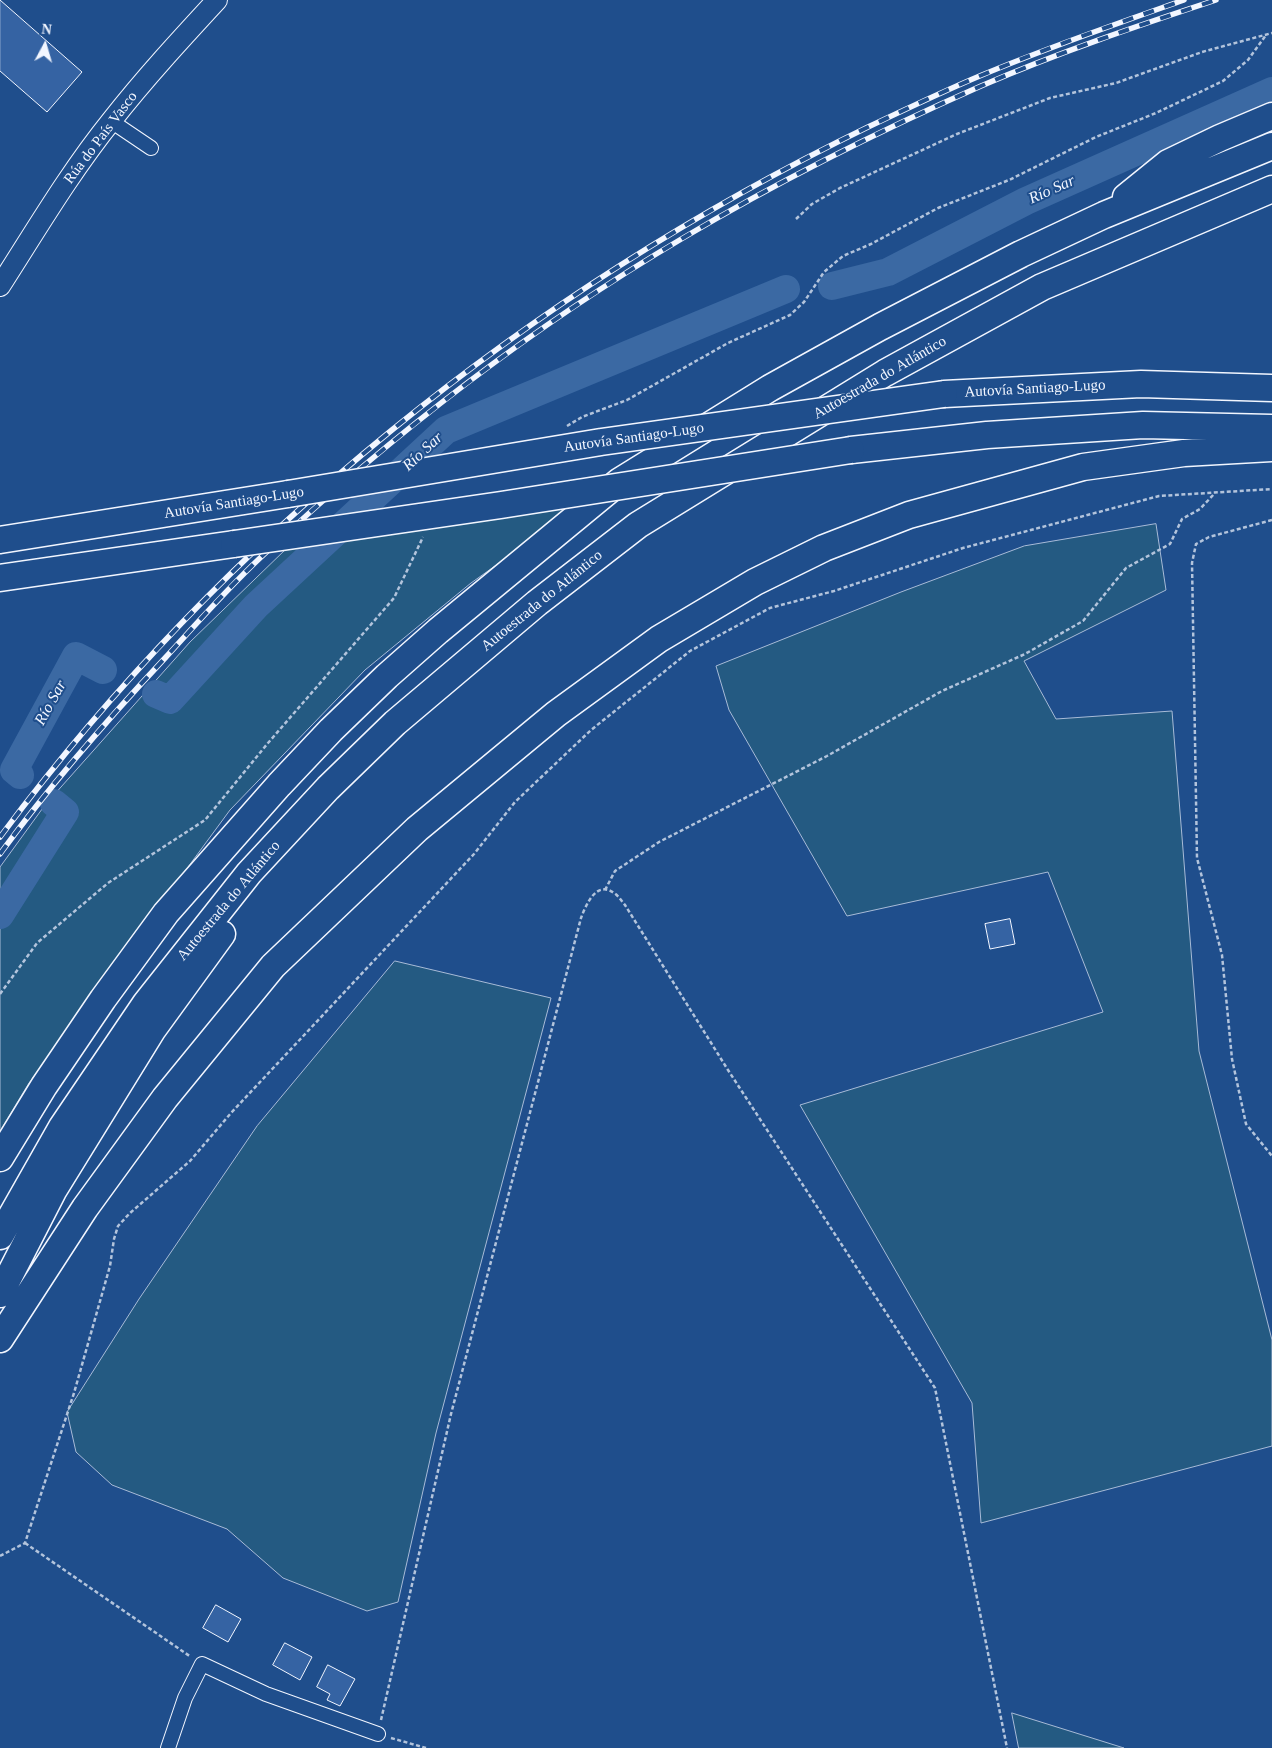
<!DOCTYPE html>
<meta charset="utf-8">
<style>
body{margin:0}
#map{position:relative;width:1272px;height:1748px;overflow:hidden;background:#1f4e8c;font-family:Georgia,serif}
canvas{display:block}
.north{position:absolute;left:20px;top:20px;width:50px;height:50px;-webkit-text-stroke:4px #1f4e8c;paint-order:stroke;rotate:6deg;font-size:14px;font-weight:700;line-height:20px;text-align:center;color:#f2f6ff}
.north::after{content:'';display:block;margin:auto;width:18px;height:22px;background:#f2f6ff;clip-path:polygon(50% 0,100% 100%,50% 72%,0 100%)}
</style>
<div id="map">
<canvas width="1272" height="1748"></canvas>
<div class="north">N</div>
</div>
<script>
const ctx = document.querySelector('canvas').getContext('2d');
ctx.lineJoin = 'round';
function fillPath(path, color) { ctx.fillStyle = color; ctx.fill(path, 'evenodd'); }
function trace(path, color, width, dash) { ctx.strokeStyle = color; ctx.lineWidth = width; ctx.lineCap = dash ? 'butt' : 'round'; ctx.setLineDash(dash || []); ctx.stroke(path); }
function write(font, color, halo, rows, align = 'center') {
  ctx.font = font + ' Georgia,serif'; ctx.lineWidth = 4; ctx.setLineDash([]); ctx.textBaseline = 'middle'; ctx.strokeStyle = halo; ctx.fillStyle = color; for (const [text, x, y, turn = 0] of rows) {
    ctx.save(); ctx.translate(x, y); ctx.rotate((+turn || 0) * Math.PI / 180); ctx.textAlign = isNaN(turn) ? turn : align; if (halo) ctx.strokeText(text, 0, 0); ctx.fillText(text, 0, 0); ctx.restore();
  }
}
const green = new Path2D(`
 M 581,505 L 471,583 L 365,670 L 230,810 L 29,1083 L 0,1131 L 0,867 L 45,805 L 190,642 L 287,548 Z
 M 1156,524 L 1166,590 L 1024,661 L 1056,719 L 1172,711 L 1199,1051 L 1272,1340 L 1272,1446 L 981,1523 L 972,1403 L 800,1105 L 1103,1012 L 1048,872 L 847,916 L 729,710 L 716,666 L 901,592 L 1024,546 Z
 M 395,961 L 551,998 L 436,1433 L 398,1602 L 367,1611 L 283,1578 L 227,1529 L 112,1485 L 76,1452 L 67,1412 L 139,1299 L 257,1126 Z
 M 1012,1713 L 1124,1748 L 1019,1748 Z`);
fillPath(green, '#245a82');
trace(green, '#a8bbd7', 1);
trace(new Path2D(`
 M 832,286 L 888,272 L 1026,201 L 1272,91
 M 156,694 L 170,700 L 256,606 L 446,430 L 786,289
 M 20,775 L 14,770 L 76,656 L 103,670
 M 0,915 L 65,812 L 54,803`), '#3b69a3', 28);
const building = new Path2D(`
 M 0,0 L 82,72 L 47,112 L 0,71 Z
 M 1010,919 L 1015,944 L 990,949 L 985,924 Z
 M 216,1605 L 241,1619 L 228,1642 L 203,1628 Z
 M 285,1643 L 312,1657 L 300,1680 L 273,1665 Z
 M 328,1665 L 355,1679 L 340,1706 L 327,1700 L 330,1694 L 317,1687 Z`);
fillPath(building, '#3563a3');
trace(building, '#f2f6ff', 1);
const street = new Path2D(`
 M 111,121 L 151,148
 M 168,1748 L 185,1698 L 202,1664 L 266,1694 L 378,1734`);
const secondary = new Path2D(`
 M 0,286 C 36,230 70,172 112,120 C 145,78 181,39 217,0`);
const highway = new Path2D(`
 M 1126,197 L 1168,163 L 1220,138 L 1272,116
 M 944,394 L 1141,384 L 1272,388
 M 851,450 L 987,435 L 1143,425 L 1272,428
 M 0,540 L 288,494
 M 0,578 L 234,544
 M 0,1158 L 44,1086 L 103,999 L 166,913 L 279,785 L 331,730 L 387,676 L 438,631 L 620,481 L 770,388 L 880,327 L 1021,254 L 1104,215 L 1272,146
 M 0,1236 L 62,1127 L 146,1003 L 249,873 L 328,788 L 395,723 L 537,603 L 638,525 L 885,373 L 1042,287 L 1272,189
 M 0,1294 L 53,1191 L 153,1029 L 222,934
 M 0,1339 L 85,1208 L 165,1098 L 273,966 L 417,829 L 556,714 L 659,639 L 755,582 L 824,548 L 909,515 L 1083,467 L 1184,453 L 1272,448`);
trace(street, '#f2f6ff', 16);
trace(secondary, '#f2f6ff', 22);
trace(highway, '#f2f6ff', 29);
trace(new Path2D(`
 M 796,219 L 812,204 L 840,188 L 957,134 L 1050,98 L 1116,83 L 1202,52 L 1272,33
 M 567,426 L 582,417 L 627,400 L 728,343 L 790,315 L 804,302 L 824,272 L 843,256 L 871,244 L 938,208 L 1009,180 L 1096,137 L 1156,113 L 1223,81 L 1248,60 L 1266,35
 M 1272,520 L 1209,537 L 1196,544 L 1192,563 L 1197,858 L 1222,955 L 1232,1059 L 1246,1124 L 1272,1156
 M 605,890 L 615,871 L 659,842 L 827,756 L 942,691 L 1025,654 L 1083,621 L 1126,568 L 1170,544 L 1182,519 L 1200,509 L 1215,493
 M 0,994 L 37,943 L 108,883 L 205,820 L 268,743 L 394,598 L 423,537
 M 25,1543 L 191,1657
 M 0,1556 L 25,1543 L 74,1393 L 110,1266 L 114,1239 L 118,1226 L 130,1213 L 190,1161 L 231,1113 L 474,854 L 515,802 L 591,730 L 690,651 L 770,608 L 834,591 L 963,548 L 1159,496 L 1272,489
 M 381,1720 L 451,1414 L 581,918 C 586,905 596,880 614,893 C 619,896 622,902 625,905 L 728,1070 L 935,1388 L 1007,1748
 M 391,1738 L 426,1748`), '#b3c4dc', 2.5, [4, 2.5]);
trace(street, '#1f4e8c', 14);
trace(secondary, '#1f4e8c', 20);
trace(highway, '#1f4e8c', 26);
const rail = new Path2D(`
 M 0,837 C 225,535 530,291 868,127 C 906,109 944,91 982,75 C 1049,47 1116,24 1184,0
 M 0,854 C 50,785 107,720 166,657 C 197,623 227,589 260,558 C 388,438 532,327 683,238 C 779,181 879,131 981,86 C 1057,53 1137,26 1216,0`);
trace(rail, '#f2f6ff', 5.5);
trace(rail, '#1f4e8c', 4, [11]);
const highwayBridge = new Path2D(`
 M 288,494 L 601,442 L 944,394
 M 234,544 L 501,505 L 851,450`);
trace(highwayBridge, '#f2f6ff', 29, []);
trace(highwayBridge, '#1f4e8c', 26);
write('15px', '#f2f6ff', '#1f4e8c', [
 ["Rúa do País Vasco",101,138,-53],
 ["Autoestrada do Atlántico",880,378,-30],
 ["Autovía Santiago-Lugo",1035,389,-3],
 ["Autovía Santiago-Lugo",634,438,-8],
 ["Autovía Santiago-Lugo",234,503,-9],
 ["Autoestrada do Atlántico",542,601,-39],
 ["Autoestrada do Atlántico",229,901,-50]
]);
write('italic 16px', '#f2f6ff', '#1f4e8c', [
 ["Río Sar",1052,190,-24],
 ["Río Sar",423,452,-43],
 ["Río Sar",51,703,-61]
]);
</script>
